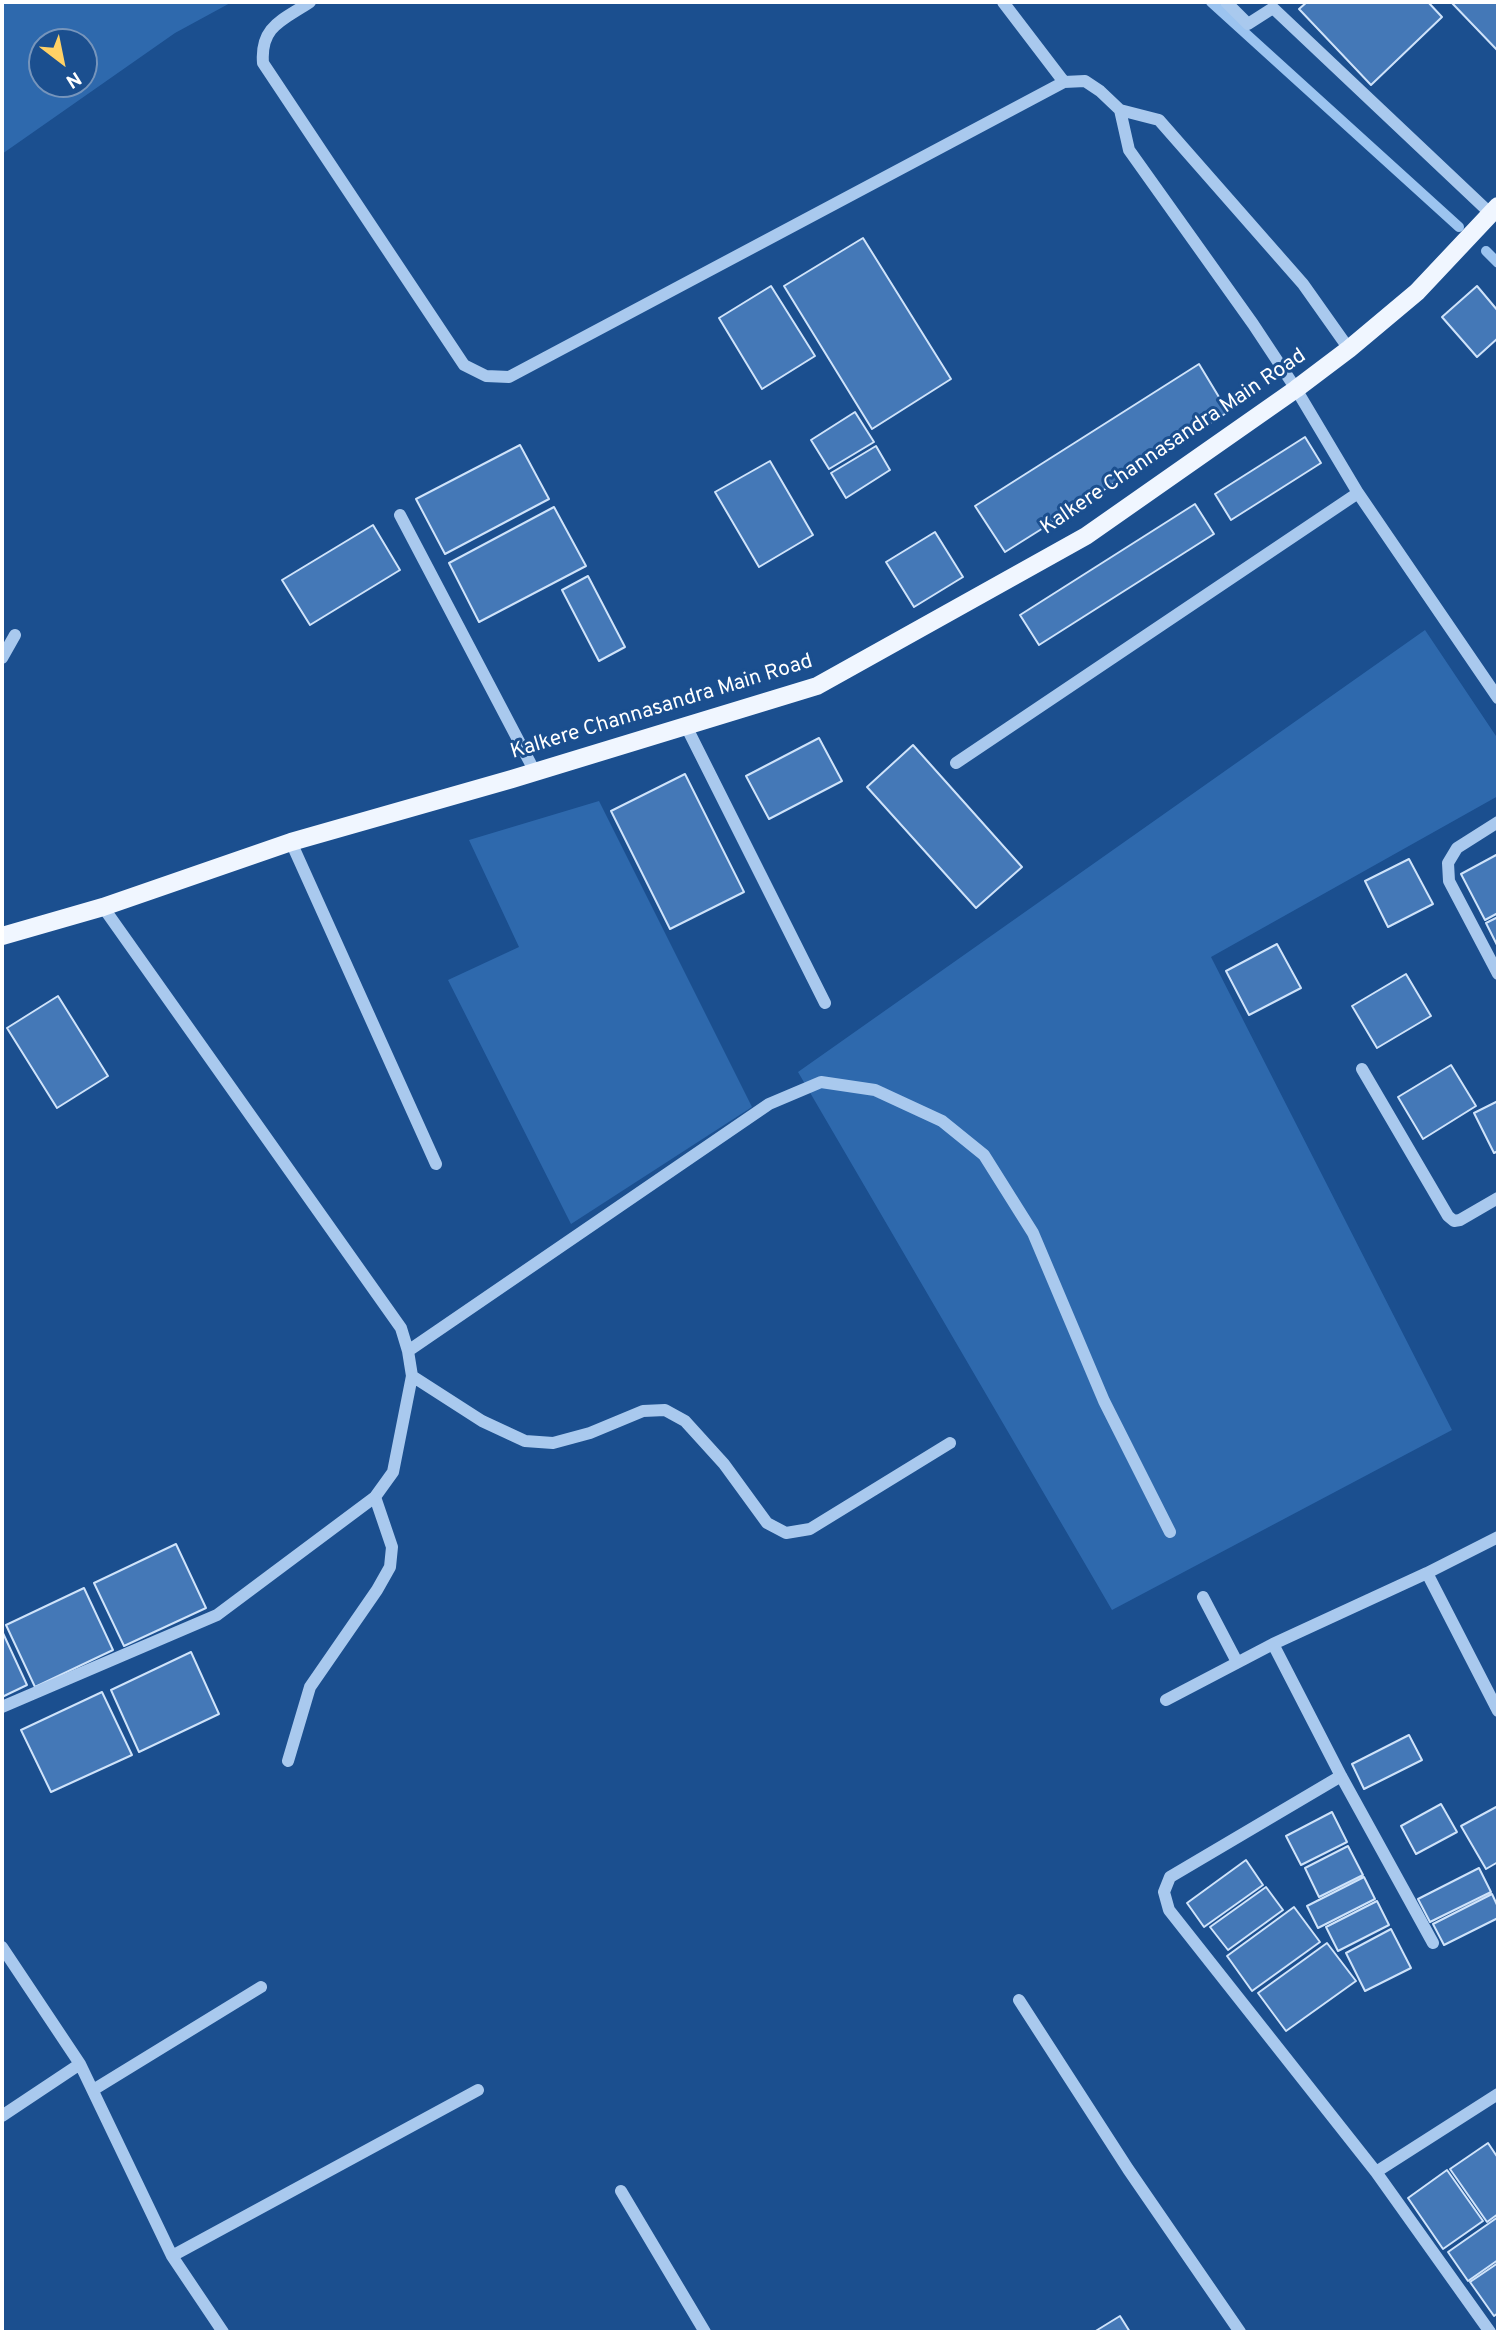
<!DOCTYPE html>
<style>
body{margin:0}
#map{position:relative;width:1500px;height:2334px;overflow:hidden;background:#1b4f8f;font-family:Overpass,sans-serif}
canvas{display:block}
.frame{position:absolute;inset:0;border:4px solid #fff;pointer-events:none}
.north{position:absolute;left:28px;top:28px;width:70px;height:70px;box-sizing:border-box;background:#1b4f8f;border:2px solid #7695bc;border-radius:50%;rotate:148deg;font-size:19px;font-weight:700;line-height:28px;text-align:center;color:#fff}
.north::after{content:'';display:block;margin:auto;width:24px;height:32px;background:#ffd166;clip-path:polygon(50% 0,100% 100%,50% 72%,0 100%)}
</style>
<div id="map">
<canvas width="1500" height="2334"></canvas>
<div class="frame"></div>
<div class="north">N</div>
</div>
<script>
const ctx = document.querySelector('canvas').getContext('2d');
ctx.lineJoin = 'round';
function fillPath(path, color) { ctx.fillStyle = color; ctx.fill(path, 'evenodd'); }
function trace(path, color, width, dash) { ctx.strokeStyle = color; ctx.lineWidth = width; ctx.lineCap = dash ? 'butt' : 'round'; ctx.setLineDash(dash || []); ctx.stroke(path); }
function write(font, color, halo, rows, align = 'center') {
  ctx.font = font + ' Overpass,sans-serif'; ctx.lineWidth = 6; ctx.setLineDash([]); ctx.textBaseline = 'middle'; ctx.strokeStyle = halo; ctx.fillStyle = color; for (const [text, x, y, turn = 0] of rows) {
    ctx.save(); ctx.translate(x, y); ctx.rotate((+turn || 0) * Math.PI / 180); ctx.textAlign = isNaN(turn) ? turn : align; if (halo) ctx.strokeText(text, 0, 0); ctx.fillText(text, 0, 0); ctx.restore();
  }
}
fillPath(new Path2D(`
 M 2,2 L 232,2 L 175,33 L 2,154 ZM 42,42 L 84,42 L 84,84 L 42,84 Z
 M 1425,630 L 1498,739 L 1498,796 L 1211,957 L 1452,1430 L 1112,1610 L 798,1072 Z
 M 599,801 L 752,1107 L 571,1224 L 448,980 L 519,947 L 469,840 Z`), '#2e69ad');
trace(new Path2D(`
 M 1211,2 L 1459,227
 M 1486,251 L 1498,263`), '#9cc4f0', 10);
const building = new Path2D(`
 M 1307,2 L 1428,2 L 1442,17 L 1371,85 L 1299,9 Z
 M 1451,2 L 1498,2 L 1498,51 Z
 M 863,238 L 951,379 L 872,429 L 784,286 Z
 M 771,286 L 815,356 L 762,389 L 719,318 Z
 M 1477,286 L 1498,311 L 1498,338 L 1477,357 L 1442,317 Z
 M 1199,364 L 1228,412 L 1005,552 L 975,506 Z
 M 855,412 L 874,442 L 829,469 L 811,440 Z
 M 1305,437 L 1321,463 L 1231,520 L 1215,494 Z
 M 520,445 L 549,499 L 445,554 L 416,499 Z
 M 876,446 L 890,470 L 846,498 L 831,473 Z
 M 770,461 L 813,535 L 759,567 L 715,492 Z
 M 1195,504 L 1214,534 L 1039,645 L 1020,615 Z
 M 554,507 L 586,566 L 479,622 L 449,563 Z
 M 373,525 L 400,570 L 310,625 L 282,580 Z
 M 935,532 L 963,577 L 914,607 L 886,562 Z
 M 588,576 L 625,647 L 599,661 L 562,590 Z
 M 819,738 L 842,781 L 769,819 L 746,776 Z
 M 913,745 L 1022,867 L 976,908 L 867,787 Z
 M 685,774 L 744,892 L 670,929 L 611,811 Z
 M 1498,854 L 1498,913 L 1485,920 L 1461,874 Z
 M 1409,859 L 1433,904 L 1388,927 L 1365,881 Z
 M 1498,917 L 1498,947 L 1486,923 Z
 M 1277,944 L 1301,988 L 1249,1015 L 1226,971 Z
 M 1406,974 L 1431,1016 L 1377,1048 L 1352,1006 Z
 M 58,996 L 108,1076 L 57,1108 L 7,1028 Z
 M 1451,1065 L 1476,1106 L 1423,1139 L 1398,1097 Z
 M 1498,1101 L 1498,1151 L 1494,1153 L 1474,1113 Z
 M 176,1544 L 206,1608 L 124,1646 L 94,1583 Z
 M 84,1588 L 113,1650 L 35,1687 L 6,1625 Z
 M 2,1631 L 27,1685 L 2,1697 Z
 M 191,1652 L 219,1714 L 139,1752 L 111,1690 Z
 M 102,1692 L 132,1755 L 51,1792 L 21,1730 Z
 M 1409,1735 L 1422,1760 L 1364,1789 L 1352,1764 Z
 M 1441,1804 L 1457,1832 L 1416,1854 L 1401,1826 Z
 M 1498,1806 L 1498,1862 L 1486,1869 L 1461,1826 Z
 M 1332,1812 L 1347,1842 L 1301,1865 L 1286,1836 Z
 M 1348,1846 L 1363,1875 L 1319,1897 L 1305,1868 Z
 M 1246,1860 L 1263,1885 L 1204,1927 L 1187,1903 Z
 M 1479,1868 L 1491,1892 L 1430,1922 L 1418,1899 Z
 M 1364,1877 L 1375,1899 L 1318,1928 L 1307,1906 Z
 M 1266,1887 L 1283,1910 L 1228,1950 L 1210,1927 Z
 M 1492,1894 L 1498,1907 L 1498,1918 L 1444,1945 L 1433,1924 Z
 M 1377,1901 L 1389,1925 L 1338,1951 L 1326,1927 Z
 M 1294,1907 L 1320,1942 L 1252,1991 L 1227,1956 Z
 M 1391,1929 L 1411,1968 L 1365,1991 L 1346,1953 Z
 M 1327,1943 L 1356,1981 L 1286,2031 L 1258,1993 Z
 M 1488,2143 L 1498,2158 L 1498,2214 L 1487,2222 L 1450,2169 Z
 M 1447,2170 L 1483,2221 L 1443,2249 L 1408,2198 Z
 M 1498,2217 L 1498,2260 L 1468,2281 L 1448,2252 Z
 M 1498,2263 L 1498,2313 L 1494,2316 L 1470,2282 Z
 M 1120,2316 L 1130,2332 L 1094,2332 Z`);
fillPath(building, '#4478b7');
trace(building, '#cfe3fa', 2);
trace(new Path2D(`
 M 310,2 C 283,20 260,26 263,63 L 464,365 L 486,376 L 509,377 L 1064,82 L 1085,81 L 1100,91 L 1120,110 L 1159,120 L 1303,284 L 1349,349
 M 1003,2 L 1064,82
 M 1226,2 L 1248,24 L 1273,8 L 1491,214
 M 1120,110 L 1129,150 L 1253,324 L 1296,389 L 1358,493 L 1498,698
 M 400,515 L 535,772
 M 2,658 L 15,635
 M 686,726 L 825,1003
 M 956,763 L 1358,493
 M 1498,822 L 1457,848 L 1448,863 L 1449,881 L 1498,974
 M 291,842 L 436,1164
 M 1362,1069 L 1448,1216 L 1454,1221 L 1460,1220 L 1498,1198
 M 408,1351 L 769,1104 L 821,1082 L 875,1090 L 942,1121 L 984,1155 L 1033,1233 L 1104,1401 L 1170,1532
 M 412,1376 L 482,1421 L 525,1441 L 553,1443 L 590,1433 L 643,1411 L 665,1410 L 685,1421 L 724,1464 L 767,1523 L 786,1533 L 810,1529 L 950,1443
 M 1427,1573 L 1498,1711
 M 1203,1597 L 1237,1662
 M 1273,1644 L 1341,1776 L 1433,1943
 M 1166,1700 L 1273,1644 L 1427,1573 L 1498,1537
 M 2,1707 L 217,1615 L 375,1497 L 393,1472 L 412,1376 L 408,1351 L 401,1328 L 103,907
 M 288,1761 L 310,1687 L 377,1590 L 390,1567 L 392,1547 L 375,1497
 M 1341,1776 L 1170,1877 L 1164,1892 L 1169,1910 L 1376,2172 L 1490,2332
 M 2,1947 L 80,2064 L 172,2256 L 223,2332
 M 1019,2000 L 1128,2169 L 1240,2332
 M 93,2090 L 261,1987
 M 2,2116 L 80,2064
 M 1376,2172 L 1498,2094
 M 621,2191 L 705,2332
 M 172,2256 L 478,2090`), '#a9c9ee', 12);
trace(new Path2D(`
 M 2,936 L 103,907 L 291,842 L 512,779 L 817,686 L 1086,536 L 1296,389 L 1349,349 L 1417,292 L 1498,206`), '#f0f6ff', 18);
write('21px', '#fff', '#1b4f8f', [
 ["Kalkere Channasandra Main Road",1174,443,-34],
 ["Kalkere Channasandra Main Road",662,708,-17]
]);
</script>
